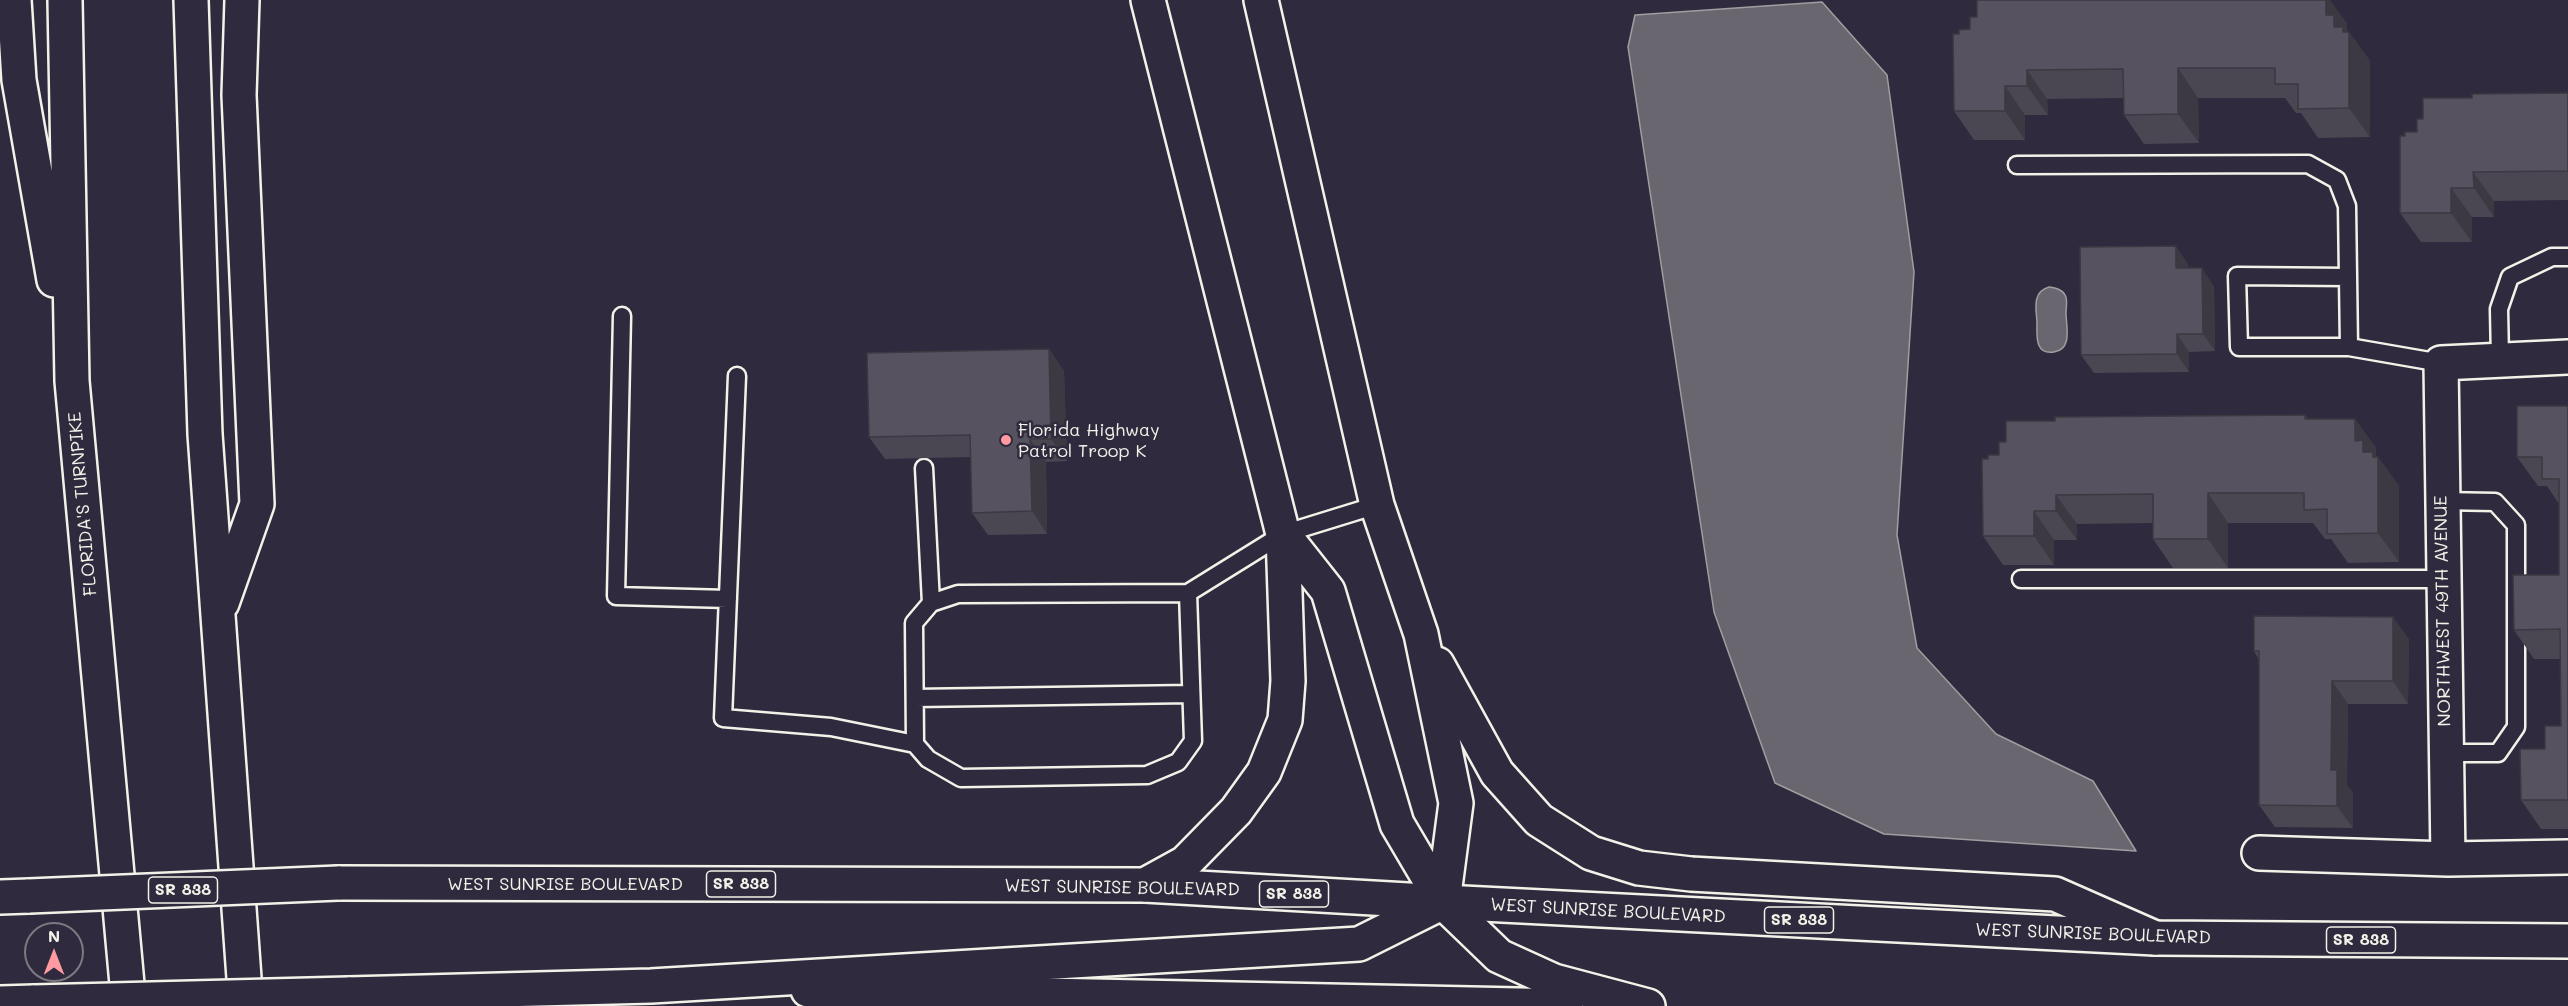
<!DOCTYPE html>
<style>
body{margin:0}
#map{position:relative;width:2568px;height:1006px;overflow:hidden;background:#2f2a3d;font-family:Mali,sans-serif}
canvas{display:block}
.north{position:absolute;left:24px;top:922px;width:60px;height:60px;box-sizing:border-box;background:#2f2a3d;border:2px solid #7e7a81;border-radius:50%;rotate:0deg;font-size:16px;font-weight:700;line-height:24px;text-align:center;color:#f4f1e8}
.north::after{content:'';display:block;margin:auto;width:21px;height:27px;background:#ff9aa2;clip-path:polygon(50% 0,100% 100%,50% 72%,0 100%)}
</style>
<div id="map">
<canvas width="2568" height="1006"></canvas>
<div class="north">N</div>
</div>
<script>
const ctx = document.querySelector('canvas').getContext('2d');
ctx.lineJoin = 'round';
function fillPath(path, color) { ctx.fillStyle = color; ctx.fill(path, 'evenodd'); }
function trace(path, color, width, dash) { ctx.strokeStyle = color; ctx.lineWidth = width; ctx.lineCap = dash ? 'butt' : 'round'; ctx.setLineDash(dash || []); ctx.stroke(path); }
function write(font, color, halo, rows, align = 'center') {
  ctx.font = font + ' Mali,sans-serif'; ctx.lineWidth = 5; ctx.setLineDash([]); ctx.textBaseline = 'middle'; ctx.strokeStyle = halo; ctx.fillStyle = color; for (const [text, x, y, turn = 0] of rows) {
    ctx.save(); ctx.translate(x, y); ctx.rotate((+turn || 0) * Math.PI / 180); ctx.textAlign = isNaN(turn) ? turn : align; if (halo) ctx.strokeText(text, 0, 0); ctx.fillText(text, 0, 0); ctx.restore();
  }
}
const water = new Path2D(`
 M 1822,2 L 1887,75 L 1914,272 L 1897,535 L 1917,648 L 1996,734 L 2093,781 L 2136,851 L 1884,834 L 1775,783 L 1714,612 L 1628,47 L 1635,15 Z
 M 2049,287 C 2055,288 2062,289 2065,295 C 2068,300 2066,307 2066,313 C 2066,326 2073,349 2054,352 C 2034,355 2037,334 2037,322 C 2036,308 2032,292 2049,287 Z`);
fillPath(water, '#6a6670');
trace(water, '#a19ea0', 1.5);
const lane = new Path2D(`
 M 2017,165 L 2308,164 L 2337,180 L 2347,206 L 2349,347 L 2441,363
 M 2348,277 L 2237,276 L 2239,347 L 2349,347
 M 622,316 L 616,596 L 728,599
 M 2500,359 L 2499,309 L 2510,277 L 2552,257 L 2568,257
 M 737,376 L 723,718 L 831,727 L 915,744
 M 924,468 L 931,603
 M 2441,501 L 2495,502 L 2516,525 L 2516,727 L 2498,753 L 2445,753
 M 2021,579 L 2442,579
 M 1188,593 L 958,594 L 931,603 L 914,623 L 915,744 L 928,759 L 961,778 L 1147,775 L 1178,762 L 1193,741 L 1188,593 L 1283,534 L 1377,505
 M 915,698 L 1191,694`);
const street = new Path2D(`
 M 2259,853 L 2448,859 L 2568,857
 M 2448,859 L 2441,363 L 2568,357`);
const primary = new Path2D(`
 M 1145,885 L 1443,902 L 2155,938 L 2568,941
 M 808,990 L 1566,1006`);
const highway = new Path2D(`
 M 14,0 L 19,80 L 54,280
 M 65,0 L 72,381 L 129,1006
 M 191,0 L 205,434 L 246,1006
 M 1261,0 L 1377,505 L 1421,634 L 1456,803 L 1443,902
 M 1283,534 L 1328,591 L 1397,824 L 1443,902 L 1499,956 L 1554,981 L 1648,1006
 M 222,603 L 257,504 L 239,95 L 242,0
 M 1437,664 L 1497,773 L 1539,820 L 1591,853 L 1639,868 L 1691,874 L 2055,894 L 2155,938
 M 338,883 L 1145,885 L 1185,863 L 1236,811 L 1264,772 L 1285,720 L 1288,681 L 1283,534 L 1148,0
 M 0,897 L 29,896
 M 348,994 L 651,986 L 1359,944 L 1443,902
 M 0,1003 L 34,1002`);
trace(lane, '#f4f1e8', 21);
trace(street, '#f4f1e8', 38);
trace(primary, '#f4f1e8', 38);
trace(highway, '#f4f1e8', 38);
trace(lane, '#2f2a3d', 16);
trace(street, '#2f2a3d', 33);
trace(primary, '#2f2a3d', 33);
trace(highway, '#2f2a3d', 33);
const highwayBridge = new Path2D(`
 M 29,896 L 338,883
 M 34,1002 L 348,994`);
trace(highwayBridge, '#f4f1e8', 38, []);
trace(highwayBridge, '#2f2a3d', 33);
fillPath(new Path2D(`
 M 2347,23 L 2347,32 L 2349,32 L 2370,61 L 2370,137 L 2318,138 L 2301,113 L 2296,113 L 2285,98 L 2198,98 L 2199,143 L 2144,144 L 2124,115 L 2124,98 L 2047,99 L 2048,115 L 2025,115 L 2025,140 L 1974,140 L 1954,111 L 1953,34 Z
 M 2568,93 L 2568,200 L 2494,201 L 2494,217 L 2472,217 L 2472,242 L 2421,242 L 2400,213 L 2405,136 L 2417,132 L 2423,119 L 2472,98 Z
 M 2188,264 L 2188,268 L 2214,286 L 2215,351 L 2189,352 L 2189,372 L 2094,373 L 2081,355 Z
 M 1049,349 L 1064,371 L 1067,461 L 1046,462 L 1047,534 L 988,535 L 972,513 L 971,457 L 885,459 L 869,437 Z
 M 2568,406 L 2568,829 L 2541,829 L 2521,800 L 2545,749 L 2561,726 L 2560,659 L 2534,659 L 2514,630 L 2559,575 L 2559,504 L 2547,486 L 2538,486 L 2517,457 Z
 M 2305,415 L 2308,419 L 2355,419 L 2376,448 L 2376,456 L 2378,457 L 2399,486 L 2399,562 L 2348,563 L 2331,539 L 2325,539 L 2313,523 L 2228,523 L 2228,568 L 2173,568 L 2153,539 L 2153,523 L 2077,524 L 2077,540 L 2054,540 L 2054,565 L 2003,565 L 1983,536 L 1988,459 L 1999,455 L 2006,442 Z
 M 2409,639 L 2408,704 L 2348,704 L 2347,785 L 2353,793 L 2353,828 L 2275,827 L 2259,805 L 2259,660 L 2254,651 Z`), '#4a4752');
fillPath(new Path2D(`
 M 2326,0 L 2330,0 L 2347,23 L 2347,32 L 2349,32 L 2370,61 L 2370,137 L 2349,108 L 2326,15 Z
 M 2178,68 L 2198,98 L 2199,143 L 2178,114 Z
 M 2027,70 L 2047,99 L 2048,115 L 2027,86 Z
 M 2005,86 L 2025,115 L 2025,140 L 2005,111 Z
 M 2473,172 L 2494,201 L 2494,217 L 2474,188 Z
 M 2451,188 L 2472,217 L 2472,242 L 2451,213 Z
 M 2176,246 L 2188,264 L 2189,286 L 2176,268 Z
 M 2202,268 L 2214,286 L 2215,351 L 2203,334 Z
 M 2177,334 L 2189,352 L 2189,372 L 2177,354 Z
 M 1049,349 L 1064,371 L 1067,461 L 1051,439 Z
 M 2355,419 L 2376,448 L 2376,456 L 2378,460 L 2378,457 L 2399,486 L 2399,562 L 2378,533 L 2355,441 Z
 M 1030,439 L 1046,462 L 1047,534 L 1032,511 Z
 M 2208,493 L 2228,523 L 2228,568 L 2208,539 Z
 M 2056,495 L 2077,524 L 2077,540 L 2056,511 Z
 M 2034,511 L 2054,540 L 2054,565 L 2034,536 Z
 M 2393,617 L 2409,639 L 2408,704 L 2393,681 Z
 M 2332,681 L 2348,704 L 2347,785 L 2353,793 L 2353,828 L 2337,806 L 2331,770 Z`), '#3c3942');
const building = new Path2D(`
 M 1977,0 L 2326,0 L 2326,15 L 2334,15 L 2334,27 L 2343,27 L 2343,32 L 2349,32 L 2349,108 L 2298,109 L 2298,84 L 2275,84 L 2275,68 L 2178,68 L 2178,114 L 2124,115 L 2123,69 L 2027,70 L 2027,86 L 2005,86 L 2005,111 L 1954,111 L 1953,34 L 1959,34 L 1959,30 L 1970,29 L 1970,17 L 1977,17 Z
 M 2568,93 L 2568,171 L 2473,172 L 2474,188 L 2451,188 L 2451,213 L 2400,213 L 2400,136 L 2405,136 L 2405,132 L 2417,132 L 2417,119 L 2423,119 L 2423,98 L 2472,98 L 2472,94 Z
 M 2176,246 L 2176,268 L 2202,268 L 2203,334 L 2177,334 L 2177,354 L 2081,355 L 2080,247 Z
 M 1049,349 L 1051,439 L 1030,439 L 1032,511 L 972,513 L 970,435 L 869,437 L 867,353 Z
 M 2517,406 L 2568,406 L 2568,800 L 2521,800 L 2520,749 L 2545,749 L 2545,726 L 2561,726 L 2560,629 L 2514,630 L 2513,575 L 2559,575 L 2559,479 L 2542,479 L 2542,457 L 2517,457 Z
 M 2305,415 L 2305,419 L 2355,419 L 2355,441 L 2363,440 L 2363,452 L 2373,452 L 2373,457 L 2378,457 L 2378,533 L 2327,534 L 2327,509 L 2304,510 L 2304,493 L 2208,493 L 2208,539 L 2153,539 L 2153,494 L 2056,495 L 2056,511 L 2034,511 L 2034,536 L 1983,536 L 1982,459 L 1988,459 L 1988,455 L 1999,455 L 1999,442 L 2006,442 L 2006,421 L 2055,421 L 2055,417 Z
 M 2254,616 L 2393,617 L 2393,681 L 2332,681 L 2331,770 L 2337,770 L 2337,806 L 2259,805 L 2259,651 L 2254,651 Z`);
fillPath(building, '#56525f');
trace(building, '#3c3942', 1.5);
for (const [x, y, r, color] of [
 [1006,440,6,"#ff9aa2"]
]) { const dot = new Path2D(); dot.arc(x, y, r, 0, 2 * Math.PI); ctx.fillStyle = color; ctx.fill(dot); trace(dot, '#2f2a3d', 2); }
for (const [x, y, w] of [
 [741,884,69],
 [183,890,69],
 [1294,894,69],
 [1799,920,69],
 [2361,940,69]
]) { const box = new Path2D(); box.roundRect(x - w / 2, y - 13, w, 26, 4.5); ctx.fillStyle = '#2f2a3d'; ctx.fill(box); trace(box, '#f4f1e8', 1.5); }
write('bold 16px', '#f4f1e8', null, [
 ["SR 838",741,884],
 ["SR 838",183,890],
 ["SR 838",1294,894],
 ["SR 838",1799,920],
 ["SR 838",2361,940]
]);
write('18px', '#f4f1e8', '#2f2a3d', [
 ["Florida Highway",1018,430],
 ["Patrol Troop K",1018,451]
], 'left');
write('18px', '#f4f1e8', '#2f2a3d', [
 ["FLORIDA'S TURNPIKE",83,504,-95],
 ["NORTHWEST 49TH AVENUE",2443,611,-91],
 ["WEST SUNRISE BOULEVARD",565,884],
 ["WEST SUNRISE BOULEVARD",1122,888,1],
 ["WEST SUNRISE BOULEVARD",1608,911,3],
 ["WEST SUNRISE BOULEVARD",2093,934,2]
]);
</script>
